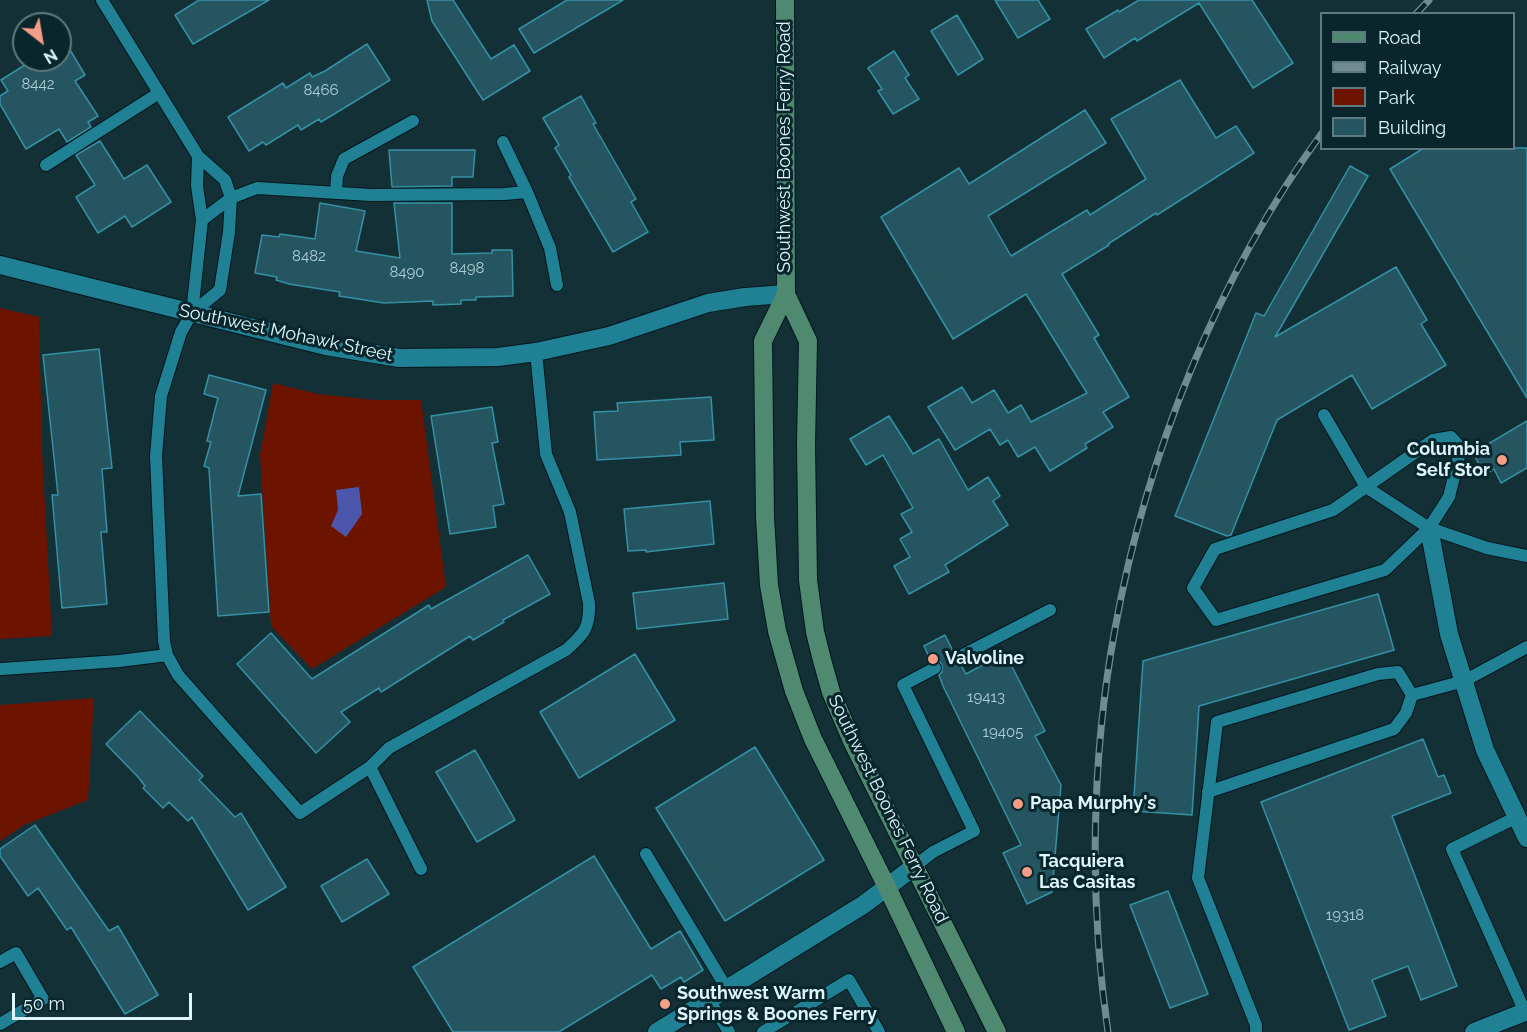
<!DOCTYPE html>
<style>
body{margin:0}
#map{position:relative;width:1527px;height:1032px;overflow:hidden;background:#133036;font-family:Raleway,sans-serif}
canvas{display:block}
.legend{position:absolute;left:1320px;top:12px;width:195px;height:138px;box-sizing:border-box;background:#09262c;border:2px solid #5e797f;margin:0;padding:8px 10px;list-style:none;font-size:18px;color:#ddf5fb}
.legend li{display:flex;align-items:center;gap:12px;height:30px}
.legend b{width:30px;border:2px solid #5e797f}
.north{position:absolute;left:12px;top:12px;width:60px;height:60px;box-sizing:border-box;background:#09262c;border:2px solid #5e797f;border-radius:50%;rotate:149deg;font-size:16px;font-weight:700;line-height:24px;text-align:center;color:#ddf5fb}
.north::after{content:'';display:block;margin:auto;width:21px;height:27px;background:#f49e88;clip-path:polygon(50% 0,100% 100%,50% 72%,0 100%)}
.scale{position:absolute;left:12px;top:993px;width:180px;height:27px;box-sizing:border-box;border:3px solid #ddf5fb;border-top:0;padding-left:8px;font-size:18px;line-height:21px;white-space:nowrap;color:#ddf5fb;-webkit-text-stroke:4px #09262c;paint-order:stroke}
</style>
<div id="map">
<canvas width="1527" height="1032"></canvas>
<ul class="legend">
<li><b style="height:8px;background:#4f8a70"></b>Road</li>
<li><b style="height:8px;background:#708b91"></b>Railway</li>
<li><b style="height:16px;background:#6c1400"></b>Park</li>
<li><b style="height:16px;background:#245560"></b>Building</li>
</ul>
<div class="north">N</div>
<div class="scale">50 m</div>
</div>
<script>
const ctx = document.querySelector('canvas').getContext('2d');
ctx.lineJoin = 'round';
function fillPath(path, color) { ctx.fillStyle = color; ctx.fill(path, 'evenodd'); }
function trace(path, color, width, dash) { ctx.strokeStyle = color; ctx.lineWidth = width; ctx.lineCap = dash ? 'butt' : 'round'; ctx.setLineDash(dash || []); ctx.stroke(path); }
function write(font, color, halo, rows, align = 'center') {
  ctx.font = font + ' Raleway,sans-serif'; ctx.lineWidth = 6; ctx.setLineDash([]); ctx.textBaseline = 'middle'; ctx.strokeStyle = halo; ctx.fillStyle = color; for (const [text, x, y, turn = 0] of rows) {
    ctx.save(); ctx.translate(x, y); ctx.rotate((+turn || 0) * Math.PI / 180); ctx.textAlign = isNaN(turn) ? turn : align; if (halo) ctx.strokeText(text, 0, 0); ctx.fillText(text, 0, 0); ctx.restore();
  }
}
fillPath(new Path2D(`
 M 0,308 L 39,317 L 42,451 L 52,636 L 0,639 Z
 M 273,383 L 318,394 L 374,400 L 421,400 L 446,587 L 312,669 L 271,626 L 260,455 Z
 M 94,698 L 88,800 L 24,825 L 0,841 L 0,705 Z`), '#6c1400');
fillPath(new Path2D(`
 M 359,487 L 362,514 L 346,537 L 331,526 L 338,510 L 336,490 Z`), '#4c56ad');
const building = new Path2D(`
 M 199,0 L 269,0 L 193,44 L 175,15 Z
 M 427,0 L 453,0 L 491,59 L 514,45 L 530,71 L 483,100 L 432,21 Z
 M 567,0 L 623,0 L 534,53 L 519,29 Z
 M 995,0 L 1038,0 L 1050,19 L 1018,38 Z
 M 1139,0 L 1252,0 L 1293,63 L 1253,88 L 1199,3 L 1137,41 L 1135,38 L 1104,58 L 1086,29 L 1118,10 L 1119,12 Z
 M 957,15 L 983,59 L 958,75 L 931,31 Z
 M 60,33 L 85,75 L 75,81 L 98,116 L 88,122 L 91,127 L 67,142 L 59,129 L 26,149 L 0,104 L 0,96 L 8,91 L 1,80 L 28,63 L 31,69 L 46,60 L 60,60 Z
 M 367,44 L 390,80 L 321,122 L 319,119 L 301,130 L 298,125 L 266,145 L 263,142 L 249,151 L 228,117 L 283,83 L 286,88 L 310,73 L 312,77 L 325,71 Z
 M 894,51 L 909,75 L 905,78 L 919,99 L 893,114 L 878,91 L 882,89 L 868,68 Z
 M 1180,80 L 1216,138 L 1236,126 L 1254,153 L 1157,215 L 1156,213 L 1108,244 L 1109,245 L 1062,274 L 1099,335 L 1094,338 L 1129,397 L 1103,412 L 1113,427 L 1085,444 L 1087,448 L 1050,471 L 1035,447 L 1018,457 L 1008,440 L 1000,445 L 990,429 L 955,450 L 928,407 L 962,387 L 972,403 L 994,390 L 1008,413 L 1021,405 L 1031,422 L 1087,393 L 1026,294 L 953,339 L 881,217 L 959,168 L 969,184 L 1085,110 L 1106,143 L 988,216 L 1011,256 L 1087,210 L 1090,215 L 1146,179 L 1111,119 Z
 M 581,96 L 596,123 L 593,124 L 636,199 L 631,202 L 648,232 L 613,252 L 569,177 L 571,175 L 555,148 L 559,145 L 543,118 Z
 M 100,141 L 124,179 L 147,165 L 171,202 L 132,227 L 125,216 L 98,233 L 76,197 L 95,185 L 76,155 Z
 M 1424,148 L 1527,148 L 1527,398 L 1390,169 Z
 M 389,150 L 475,150 L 473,177 L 452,177 L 452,186 L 392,187 Z
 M 1350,166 L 1368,176 L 1275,337 L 1396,267 L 1427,320 L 1421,324 L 1446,365 L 1372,409 L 1352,375 L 1277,420 L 1231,535 L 1227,536 L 1175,516 L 1256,313 L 1264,316 Z
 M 320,203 L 365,211 L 356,251 L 400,258 L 394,203 L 452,203 L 452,254 L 492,253 L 492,250 L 512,250 L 513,296 L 476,297 L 476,300 L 461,300 L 461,304 L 433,305 L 433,301 L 384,303 L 339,296 L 340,292 L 289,284 L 276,280 L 277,277 L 255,273 L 262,235 L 279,237 L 280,234 L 315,239 Z
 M 99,349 L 112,468 L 102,469 L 107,532 L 101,532 L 107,604 L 62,608 L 52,495 L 58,495 L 43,355 Z
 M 209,375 L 266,390 L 238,496 L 261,494 L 269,612 L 218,616 L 209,468 L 204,466 L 211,442 L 207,441 L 218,398 L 204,394 Z
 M 711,397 L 714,440 L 680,442 L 681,455 L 597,460 L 594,412 L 618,411 L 617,403 Z
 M 492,407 L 498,442 L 492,443 L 504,504 L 493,506 L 496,527 L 450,534 L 431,416 Z
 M 889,416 L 913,454 L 939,439 L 968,490 L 988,477 L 1000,496 L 993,501 L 1008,525 L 945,565 L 949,572 L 909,594 L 894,566 L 910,557 L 900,539 L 912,532 L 901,514 L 913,508 L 883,455 L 866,465 L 850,439 Z
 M 1527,421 L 1527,468 L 1501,483 L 1494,469 L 1485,475 L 1473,453 Z
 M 710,501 L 714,544 L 646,552 L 646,550 L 628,551 L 624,509 Z
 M 528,555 L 550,594 L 503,620 L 504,622 L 473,640 L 470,636 L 381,692 L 379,688 L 341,712 L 350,722 L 316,753 L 237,664 L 271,633 L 312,679 L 429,605 L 431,609 Z
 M 724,583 L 728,619 L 637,629 L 633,593 Z
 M 1378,594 L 1394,650 L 1199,706 L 1192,815 L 1133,811 L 1143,661 Z
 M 945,635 L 953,651 L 949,657 L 950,662 L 956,666 L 961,665 L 966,674 L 1005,653 L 1045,731 L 1035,736 L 1061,785 L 1052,892 L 1027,904 L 1003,853 L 1021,845 L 943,686 L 939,675 L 942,672 L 942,665 L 939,661 L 931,661 L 924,646 Z
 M 635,654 L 675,720 L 579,778 L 540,712 Z
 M 140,711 L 203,776 L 199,780 L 235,817 L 241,813 L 286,887 L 248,910 L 192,817 L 188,821 L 169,802 L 163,808 L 143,788 L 145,786 L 138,777 L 106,744 Z
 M 1423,739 L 1438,777 L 1444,775 L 1451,793 L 1392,816 L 1457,986 L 1421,1000 L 1408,966 L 1372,980 L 1386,1016 L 1349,1030 L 1261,802 Z
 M 755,747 L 824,860 L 725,921 L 656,808 Z
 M 475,750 L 515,820 L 477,842 L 436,772 Z
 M 35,825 L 109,931 L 118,926 L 158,995 L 125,1014 L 71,927 L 67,930 L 38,888 L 28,896 L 0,856 L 0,849 Z
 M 594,856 L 651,949 L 680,931 L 703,970 L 684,982 L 681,977 L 661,989 L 652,975 L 559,1032 L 453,1032 L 413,967 Z
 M 367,859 L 389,894 L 342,922 L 321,886 Z
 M 1168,891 L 1208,994 L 1170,1008 L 1130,905 Z`);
fillPath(building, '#245560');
trace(building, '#3591a5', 1.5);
const service = new Path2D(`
 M 102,0 L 198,156 L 225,180 L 231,198 L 229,232 L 220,290 L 192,313 L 181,332 L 161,396 L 156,456 L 164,641 L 167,655 L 178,675 L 300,813 L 370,767 L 389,748 L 566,650 C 584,634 590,628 589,603 L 570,512 L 546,454 L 536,352
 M 503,142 L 527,192 L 550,248 L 557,285
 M 46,165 L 159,93
 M 336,192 L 337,176 L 344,159 L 413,121
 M 202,220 L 231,198 L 257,188 L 371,195 L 504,194 L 527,192
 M 192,313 L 202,220 L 197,186 L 198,156
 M 1324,415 L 1366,487 L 1429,528 L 1487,548 L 1527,556
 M 1451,437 L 1461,448 L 1449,497 L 1429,528 L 1385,570 L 1216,620 L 1193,588 L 1215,549 L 1333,510 L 1433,440 Z
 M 957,658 L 1050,610
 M 2,669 L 119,661 L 167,655
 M 370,767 L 421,869
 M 1208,792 L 1394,729 L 1406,713 L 1412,695
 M 1517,817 L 1452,849 L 1525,1012
 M 646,854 L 727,989
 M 915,866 L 933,852 L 974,831 L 903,685 L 935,668
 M 0,962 L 16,953 L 43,999 L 0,1024
 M 709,1000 L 729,1032
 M 763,1032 L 849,980 L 879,1032
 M 1256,1032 L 1256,1025 L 1198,878 L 1217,722 L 1378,674 L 1398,672 L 1412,695 L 1464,681 L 1527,647`);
const minor = new Path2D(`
 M 0,265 L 326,346 L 399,358 L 498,357 L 536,352 L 609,336 L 708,303 L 745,297 L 786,294
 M 1429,528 L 1449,634 L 1485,750 L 1527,838
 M 1474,1032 L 1527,1011`);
const tertiary = new Path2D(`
 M 657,1032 L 863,905 L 915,866`);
const secondary = new Path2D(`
 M 785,0 L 786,294 L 808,341 L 806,445 L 808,580 L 815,632 L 822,660 L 831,692 L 852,741 L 997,1032
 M 786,294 L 763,341 L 765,517 L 769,585 L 777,631 L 794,691 L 813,739 L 887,887 L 956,1032`);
trace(service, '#00171d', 14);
trace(minor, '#00171d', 20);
trace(tertiary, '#00171d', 20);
trace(secondary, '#00171d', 20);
trace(service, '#208195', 12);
trace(minor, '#208195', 18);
trace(tertiary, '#208195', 18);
trace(secondary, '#4f8a70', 18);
const rail = new Path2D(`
 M 1416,14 L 1429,0
 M 1108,1032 C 1089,902 1091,759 1115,629 C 1146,456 1218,275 1322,133`);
trace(rail, '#708b91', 7);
trace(rail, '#09262c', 4.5, [14]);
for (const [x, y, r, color] of [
 [1502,460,6,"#f49e88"],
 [933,659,6,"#f49e88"],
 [1018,804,6,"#f49e88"],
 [1027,872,6,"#f49e88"],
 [665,1004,6,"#f49e88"]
]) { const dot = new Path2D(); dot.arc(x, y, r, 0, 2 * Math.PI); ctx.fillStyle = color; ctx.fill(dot); trace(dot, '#09262c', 2); }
write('15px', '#afcdd4', null, [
 ["8442",38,84],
 ["8466",321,90],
 ["8482",309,256],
 ["8498",467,268],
 ["8490",407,272],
 ["19413",986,697],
 ["19405",1003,732],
 ["19318",1345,915]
]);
write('18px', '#ddf5fb', '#09262c', [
 ["Southwest Boones Ferry Road",785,147,-90],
 ["Southwest Mohawk Street",286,333,12],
 ["Southwest Boones Ferry Road",888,809,64]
]);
write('bold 18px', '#ddf5fb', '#09262c', [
 ["Columbia",1490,450,"right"],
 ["Self Stor",1490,471,"right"],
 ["Valvoline",945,659],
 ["Papa Murphy's",1030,804],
 ["Tacquiera",1039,862],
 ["Las Casitas",1039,883],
 ["Southwest Warm",677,994],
 ["Springs & Boones Ferry",677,1015]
], 'left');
</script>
